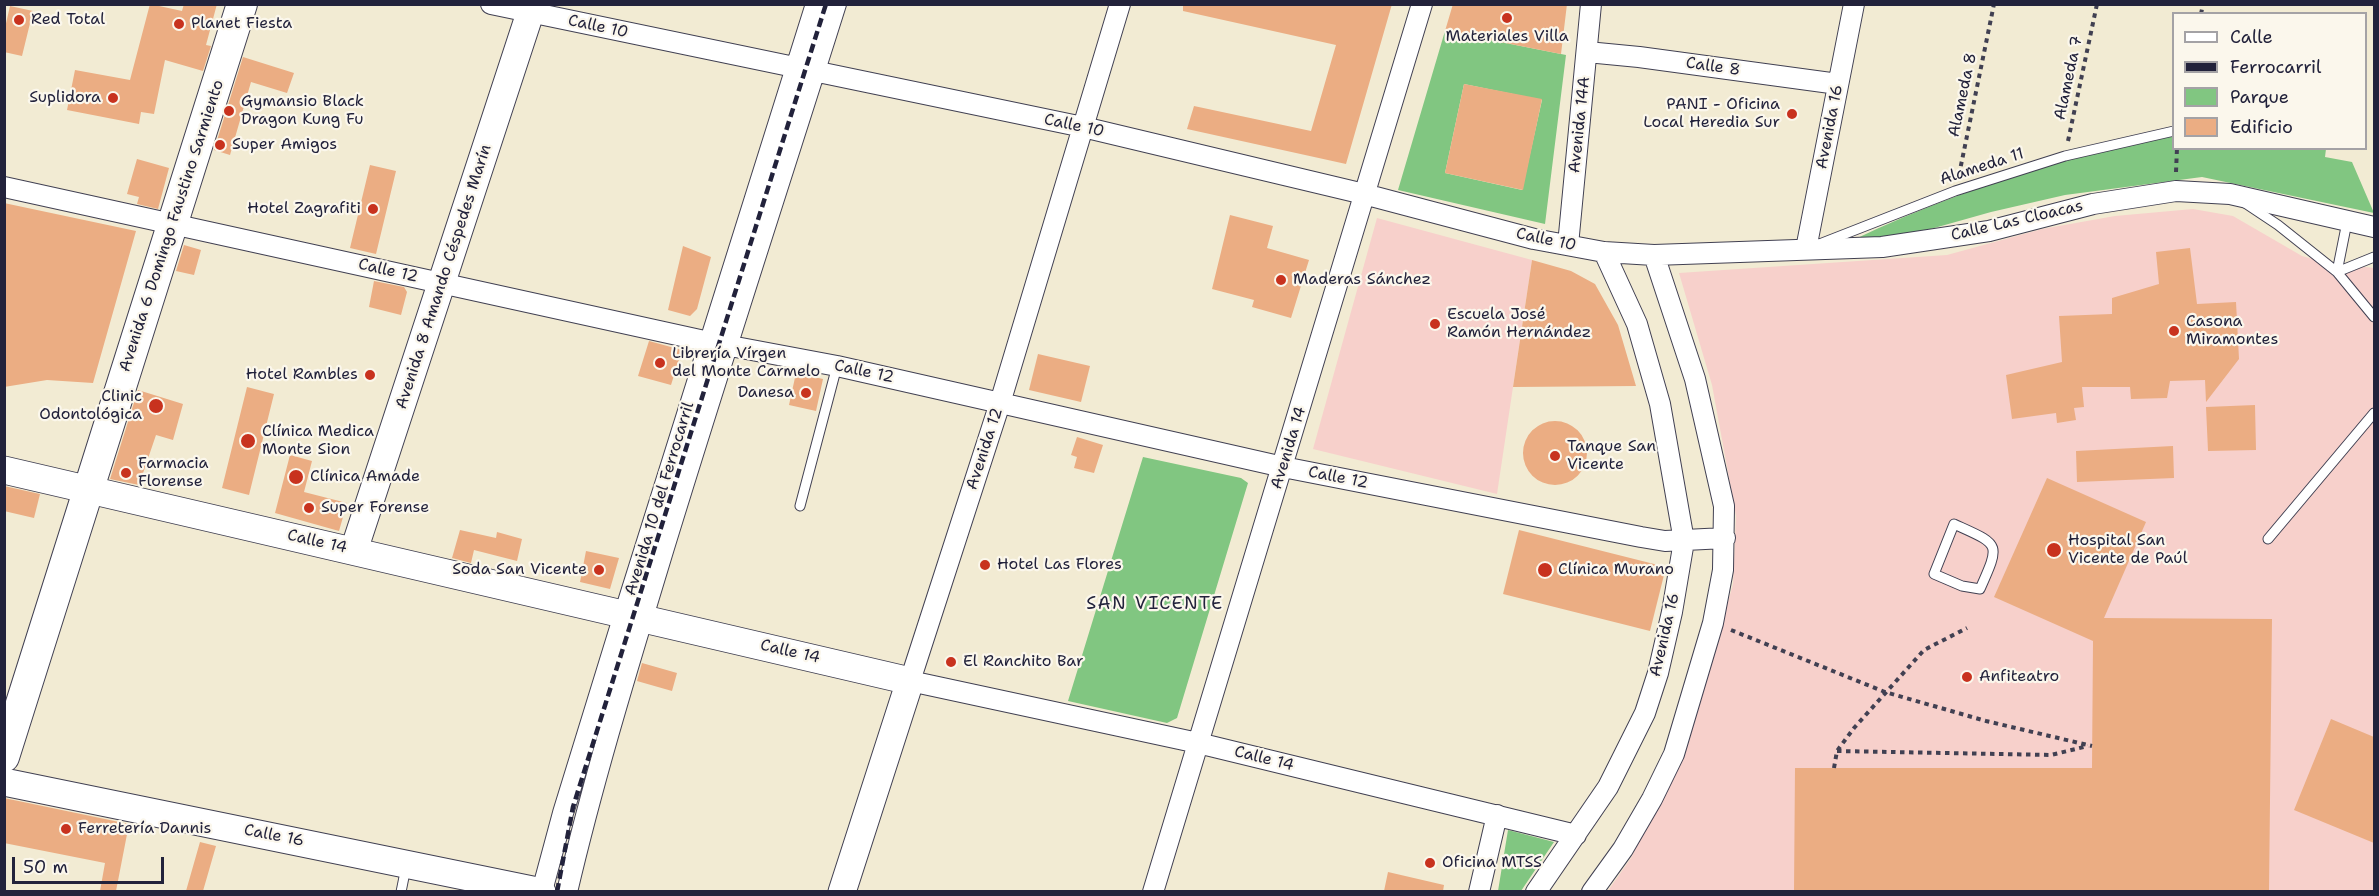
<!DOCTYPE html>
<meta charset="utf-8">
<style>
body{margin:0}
#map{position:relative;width:2379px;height:896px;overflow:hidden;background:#f2ebd3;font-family:"Shantell Sans",sans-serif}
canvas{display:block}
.frame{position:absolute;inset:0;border:6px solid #22223b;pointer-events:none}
.legend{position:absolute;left:2172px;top:12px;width:195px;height:138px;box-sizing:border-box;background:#fbf7ec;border:2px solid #a4a2a5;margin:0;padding:8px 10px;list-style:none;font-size:18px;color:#22223b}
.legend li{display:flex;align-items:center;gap:12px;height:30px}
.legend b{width:30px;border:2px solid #a4a2a5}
.scale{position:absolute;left:12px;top:857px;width:152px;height:27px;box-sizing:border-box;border:3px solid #22223b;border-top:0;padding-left:8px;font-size:18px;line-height:21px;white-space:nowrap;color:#22223b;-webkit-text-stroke:4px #fbf7ec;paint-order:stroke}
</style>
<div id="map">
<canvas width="2379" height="896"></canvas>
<div class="frame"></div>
<ul class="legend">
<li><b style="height:8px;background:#fff"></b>Calle</li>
<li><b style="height:8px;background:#22223b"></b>Ferrocarril</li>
<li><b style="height:16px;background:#81c681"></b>Parque</li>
<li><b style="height:16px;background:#ebad83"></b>Edificio</li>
</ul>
<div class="scale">50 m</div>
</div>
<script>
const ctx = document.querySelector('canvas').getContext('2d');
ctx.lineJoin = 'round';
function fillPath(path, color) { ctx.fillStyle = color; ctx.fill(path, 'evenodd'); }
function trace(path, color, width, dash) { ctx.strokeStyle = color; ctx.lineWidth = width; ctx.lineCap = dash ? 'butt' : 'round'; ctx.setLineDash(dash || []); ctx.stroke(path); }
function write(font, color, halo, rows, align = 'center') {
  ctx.font = font + ' "Shantell Sans",sans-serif'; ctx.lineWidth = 4.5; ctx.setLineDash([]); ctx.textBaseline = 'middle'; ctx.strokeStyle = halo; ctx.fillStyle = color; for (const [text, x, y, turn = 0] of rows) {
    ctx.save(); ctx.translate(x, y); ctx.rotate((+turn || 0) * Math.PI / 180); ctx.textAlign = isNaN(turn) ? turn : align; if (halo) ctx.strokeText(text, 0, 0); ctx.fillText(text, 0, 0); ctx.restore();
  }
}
fillPath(new Path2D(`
 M 2193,209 L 2233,216 L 2302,256 L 2328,263 L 2374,268 L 2374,891 L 1607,892 L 1631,858 L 1693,727 L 1733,584 L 1736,516 L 1712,385 L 1679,273 L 1947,255 L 2042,229 L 2115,216 Z
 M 1377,218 L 1532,260 L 1497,494 L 1313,449 Z`), '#f7d0cb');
fillPath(new Path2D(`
 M 1445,31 L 1566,55 L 1545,224 L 1398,190 ZM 1464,84 L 1542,100 L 1522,190 L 1445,173 Z
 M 2173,136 L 2174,148 L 2326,149 L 2325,157 L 2352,162 L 2374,213 L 2202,177 L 2065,195 L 1991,212 L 1920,232 L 1851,241 C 1922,207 1995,180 2070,159 C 2104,149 2139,143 2173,136 Z
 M 1143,457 L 1241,478 L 1248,483 L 1177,718 L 1167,723 L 1068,701 Z
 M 1508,830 L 1554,842 L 1521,891 L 1498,891 Z`), '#81c681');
fillPath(new Path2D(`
 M 150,4 L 182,11 L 184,4 L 217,4 L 206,45 L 211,46 L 203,71 L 165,60 L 154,114 L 141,112 L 139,124 L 67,110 L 75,70 L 130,80 Z
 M 1183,4 L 1392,4 L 1346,164 L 1187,129 L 1194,106 L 1311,131 L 1336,45 L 1183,11 Z
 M 1453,4 L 1567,4 L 1561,54 L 1445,31 Z
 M 10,6 L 33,11 L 22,56 L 4,52 L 4,32 Z
 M 243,57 L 294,73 L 287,93 L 251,82 L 230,155 L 214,150 Z
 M 1464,84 L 1542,99 L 1523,190 L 1445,173 Z
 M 137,159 L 169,168 L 158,209 L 137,204 L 139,197 L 127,194 Z
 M 370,165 L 396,171 L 376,254 L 350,248 Z
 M 4,203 L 136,231 L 93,383 L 47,380 L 4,387 Z
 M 1230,215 L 1273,226 L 1267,248 L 1309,260 L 1291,318 L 1252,307 L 1254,300 L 1212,289 Z
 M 184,245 L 201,250 L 194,275 L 176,271 Z
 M 683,246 L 711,257 L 697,309 L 690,316 L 668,310 Z
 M 2190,248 L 2197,304 L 2236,302 L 2239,359 L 2206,402 L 2205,380 L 2170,381 L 2167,398 L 2131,399 L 2130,387 L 2082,387 L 2084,407 L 2074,408 L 2076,420 L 2057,423 L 2056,413 L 2012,419 L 2006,375 L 2062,362 L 2059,316 L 2112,314 L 2112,298 L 2159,284 L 2156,252 Z
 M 1532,260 L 1571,271 L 1595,284 L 1618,325 L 1636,386 L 1513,387 Z
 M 374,281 L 404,287 L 407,292 L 401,315 L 369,307 Z
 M 649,341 L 682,350 L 671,385 L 638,376 Z
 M 1038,354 L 1090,366 L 1081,402 L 1029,390 Z
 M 796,373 L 823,379 L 816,411 L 789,405 Z
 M 247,387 L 274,394 L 249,495 L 222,488 Z
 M 138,390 L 183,404 L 173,440 L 156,435 L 139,485 L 110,479 Z
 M 2255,405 L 2256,450 L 2208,451 L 2206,407 Z
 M1523 453a32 32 0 1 1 64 0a32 32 0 1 1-64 0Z
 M 1077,437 L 1103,445 L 1094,473 L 1074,468 L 1077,457 L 1071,455 Z
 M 2173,446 L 2174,478 L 2077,482 L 2076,451 Z
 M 290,455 L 312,461 L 304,492 L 347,503 L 339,531 L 275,513 Z
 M 2047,478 L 2146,522 L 2104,618 L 2272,619 L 2269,891 L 1794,891 L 1795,768 L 2092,768 L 2093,641 L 1994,597 Z
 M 4,486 L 40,494 L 34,518 L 4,511 Z
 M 460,530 L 496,538 L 497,532 L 522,539 L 517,561 L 474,550 L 471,563 L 452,558 Z
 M 1519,530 L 1666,567 L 1650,631 L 1503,594 Z
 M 586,551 L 619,558 L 610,589 L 580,582 Z
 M 642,663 L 677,673 L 672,691 L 637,681 Z
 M 2331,719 L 2374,737 L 2374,843 L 2294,810 Z
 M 4,798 L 129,824 L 116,891 L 100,891 L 105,863 L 4,843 Z
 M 200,842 L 216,846 L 203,891 L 186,891 Z
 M 1388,872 L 1444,885 L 1443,891 L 1384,891 Z`), '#ebad83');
const lane = new Path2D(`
 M 2245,203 L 2278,225 L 2337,272 L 2374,317
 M 1822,243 L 1955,191 L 2065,156 L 2174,131
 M 2337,272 L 2347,222
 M 2337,272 L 2374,257
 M 800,506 L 837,366
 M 1954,524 C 2000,545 2001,542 1980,589 L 1962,586 L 1934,574 Z
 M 2268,539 L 2374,413
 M 401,892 L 406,867`);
const street = new Path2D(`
 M 491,4 L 1083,127 L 1364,194 L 1534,239 L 1604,252 L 1654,255 L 1882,247 L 1989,231 L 2093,204 L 2176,191 L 2230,194 L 2374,227
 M 1120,4 L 1000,403 L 910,681 L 1198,743 L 1576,835
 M 1587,52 L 1639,57 L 1838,84
 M 4,187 L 709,342 L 837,366 L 1283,467 L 1641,537 L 1665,541 L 1725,538
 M 1568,245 L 1591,4
 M 1806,249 L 1854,4
 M 542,891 L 563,813 L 624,615 L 816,4
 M 567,892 C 593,781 626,673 659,564 C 716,377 777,191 836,4
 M 1153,892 L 1422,4
 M 1479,892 L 1497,815
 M 1536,892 L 1608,787 L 1645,713 L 1658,673 L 1672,612 L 1684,541 L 1660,404 L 1637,324 L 1604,252
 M 1592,892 L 1623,849 L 1652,799 L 1674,754 L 1713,623 L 1723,570 L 1724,506 L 1695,379 L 1654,255`);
const secondary = new Path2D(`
 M 4,470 L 910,681 L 842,892
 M 354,550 L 533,4
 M 4,782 L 542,892`);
const primary = new Path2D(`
 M 4,757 L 242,4`);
trace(lane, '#414052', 11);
trace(street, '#414052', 22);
trace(secondary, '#414052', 29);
trace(primary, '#414052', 32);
trace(new Path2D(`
 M 2201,14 L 2203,4
 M 2068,141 L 2097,4
 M 2176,172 L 2177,148
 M 1959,175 L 1994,4
 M 1731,630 L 1885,692 L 1986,721 L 2092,746
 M 1837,751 L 2051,755 L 2088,746
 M 1834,768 L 1837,751 L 1854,728 L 1924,650 L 1967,628`), '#414052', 4, [4.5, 4.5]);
trace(lane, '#fff', 9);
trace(street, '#fff', 20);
trace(secondary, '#fff', 27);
trace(primary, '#fff', 30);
trace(new Path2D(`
 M 557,892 L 573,807 L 826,4`), '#22223b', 4.5, [9, 4.5]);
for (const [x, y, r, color] of [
 [1507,18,6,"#c8321e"],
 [19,20,6,"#c8321e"],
 [179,24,6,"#c8321e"],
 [113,98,6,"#c8321e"],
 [229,111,6,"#c8321e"],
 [1792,114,6,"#c8321e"],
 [220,145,6,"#c8321e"],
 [373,209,6,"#c8321e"],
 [1281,280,6,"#c8321e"],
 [1435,324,6,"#c8321e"],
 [2174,331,6,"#c8321e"],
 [660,363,6,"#c8321e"],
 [370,375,6,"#c8321e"],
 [806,393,6,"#c8321e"],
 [156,406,8,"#c8321e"],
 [248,441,8,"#c8321e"],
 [1555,456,6,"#c8321e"],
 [126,473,6,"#c8321e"],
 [296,477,8,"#c8321e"],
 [309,508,6,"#c8321e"],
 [2054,550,8,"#c8321e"],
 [985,565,6,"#c8321e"],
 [599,570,6,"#c8321e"],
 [1545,570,8,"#c8321e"],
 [951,662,6,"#c8321e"],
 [1967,677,6,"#c8321e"],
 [66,829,6,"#c8321e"],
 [1430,863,6,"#c8321e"]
]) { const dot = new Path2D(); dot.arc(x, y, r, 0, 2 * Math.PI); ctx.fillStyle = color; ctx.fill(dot); trace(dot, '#fbf7ec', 2); }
write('16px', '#22223b', '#fbf7ec', [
 ["Red Total",31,20],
 ["Planet Fiesta",191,24],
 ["Materiales Villa",1507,37,"center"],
 ["Suplidora",101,98,"right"],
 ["Gymansio Black",241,102],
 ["Dragon Kung Fu",241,120],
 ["PANI - Oficina",1780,105,"right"],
 ["Local Heredia Sur",1780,123,"right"],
 ["Super Amigos",232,145],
 ["Hotel Zagrafiti",361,209,"right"],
 ["Maderas Sánchez",1293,280],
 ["Escuela José",1447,315],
 ["Ramón Hernández",1447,333],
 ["Casona",2186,322],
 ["Miramontes",2186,340],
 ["Librería Vírgen",672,354],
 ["del Monte Carmelo",672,372],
 ["Hotel Rambles",358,375,"right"],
 ["Danesa",794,393,"right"],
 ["Clinic",142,397,"right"],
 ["Odontológica",142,415,"right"],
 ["Clínica Medica",262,432],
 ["Monte Sion",262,450],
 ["Tanque San",1567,447],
 ["Vicente",1567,465],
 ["Farmacia",138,464],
 ["Florense",138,482],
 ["Clínica Amade",310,477],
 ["Super Forense",321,508],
 ["Hospital San",2068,541],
 ["Vicente de Paúl",2068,559],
 ["Hotel Las Flores",997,565],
 ["Soda San Vicente",587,570,"right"],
 ["Clínica Murano",1558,570],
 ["El Ranchito Bar",963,662],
 ["Anfiteatro",1979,677],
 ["Ferretería Dannis",78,829],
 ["Oficina MTSS",1442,863]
], 'left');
write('16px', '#22223b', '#fbf7ec', [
 ["Calle 10",598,27,12],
 ["Calle 8",1713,67,8],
 ["Alameda 7",2069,78,-78],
 ["Alameda 8",1963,95,-78],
 ["Avenida 14A",1580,125,-84],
 ["Calle 10",1074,126,12],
 ["Avenida 16",1830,127,-79],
 ["Alameda 11",1982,167,-18],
 ["Calle Las Cloacas",2017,221,-13],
 ["Avenida 6 Domingo Faustino Sarmiento",172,226,-72],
 ["Calle 10",1546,240,12],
 ["Calle 12",388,271,13],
 ["Avenida 8 Amando Céspedes Marín",444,277,-72],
 ["Calle 12",864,372,12],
 ["Avenida 14",1289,448,-73],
 ["Avenida 12",985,449,-72],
 ["Calle 12",1338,478,11],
 ["Avenida 10 del Ferrocarril",660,499,-73],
 ["Calle 14",317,542,13],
 ["Avenida 16",1665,635,-77],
 ["Calle 14",790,652,13],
 ["Calle 14",1264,759,14],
 ["Calle 16",274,836,11]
]);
ctx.letterSpacing = '1.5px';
write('18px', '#22223b', '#fbf7ec', [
 ["SAN VICENTE",1155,604]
]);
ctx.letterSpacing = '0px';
</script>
